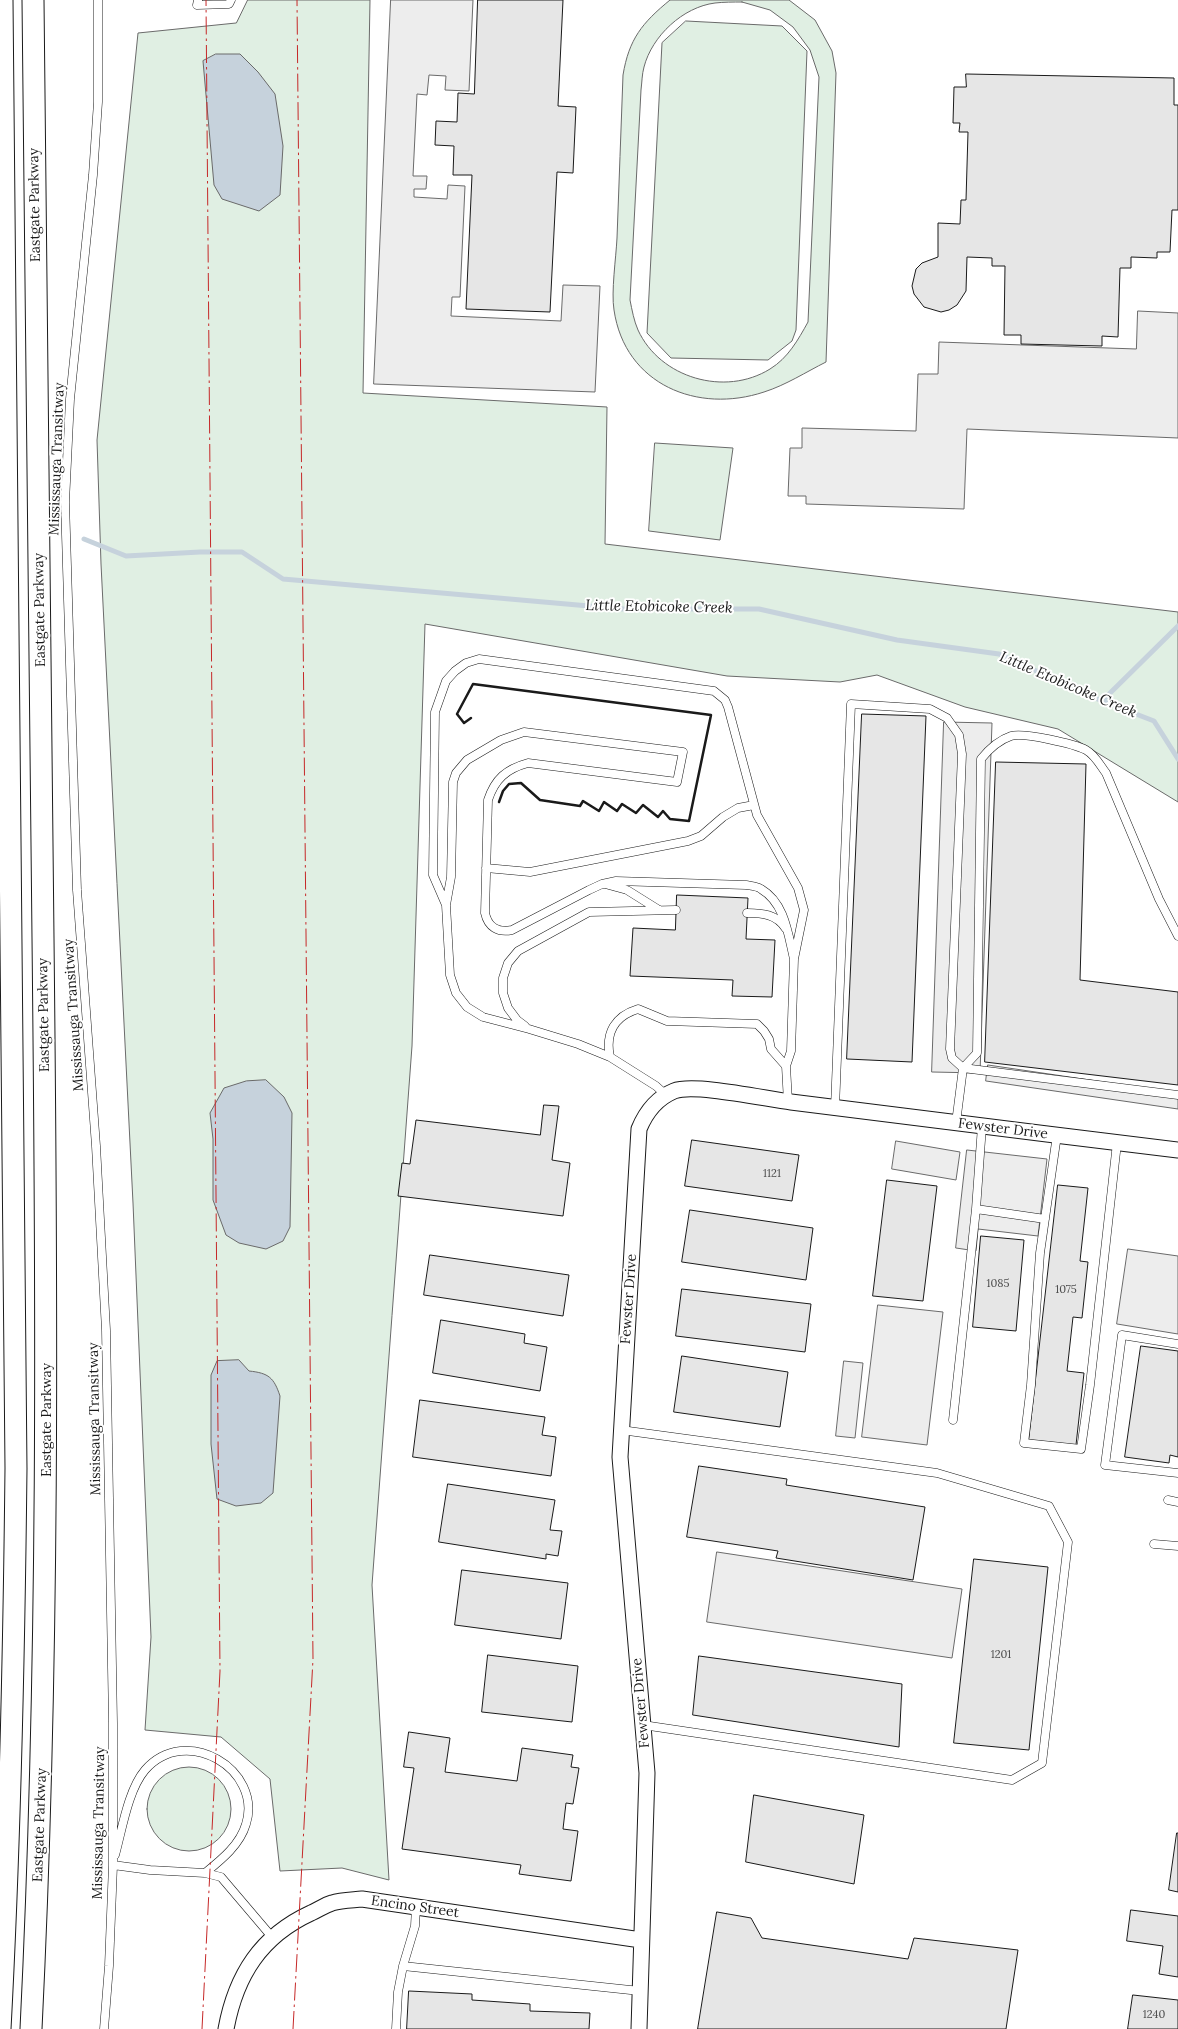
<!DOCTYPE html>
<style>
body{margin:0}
canvas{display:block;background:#fff}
</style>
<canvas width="1178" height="2029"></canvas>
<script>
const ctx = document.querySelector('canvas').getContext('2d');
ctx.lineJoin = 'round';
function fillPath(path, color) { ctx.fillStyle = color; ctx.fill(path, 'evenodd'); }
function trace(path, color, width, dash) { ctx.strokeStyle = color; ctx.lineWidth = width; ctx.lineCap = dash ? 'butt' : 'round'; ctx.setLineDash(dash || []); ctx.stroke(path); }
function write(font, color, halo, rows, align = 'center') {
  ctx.font = font + ' Lora,serif'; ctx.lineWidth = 4; ctx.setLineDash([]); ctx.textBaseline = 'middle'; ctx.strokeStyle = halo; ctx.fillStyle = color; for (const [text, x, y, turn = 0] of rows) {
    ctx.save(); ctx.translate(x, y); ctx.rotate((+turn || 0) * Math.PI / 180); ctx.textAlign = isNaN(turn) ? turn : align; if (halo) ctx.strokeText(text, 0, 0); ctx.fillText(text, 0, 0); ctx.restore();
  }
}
const green = new Path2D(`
 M 248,0 L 370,0 L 363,393 L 607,407 L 605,544 L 1178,612 L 1178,802 L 1058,729 L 965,707 L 877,675 L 840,682 L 727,676 L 425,624 L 412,1046 L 372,1585 L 389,1880 L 342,1868 L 280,1871 L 270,1779 L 221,1737 L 145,1730 L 151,1637 L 133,1203 L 101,564 L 97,440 L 138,33 L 236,23 Z
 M 670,0 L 789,0 L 815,20 L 832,51 L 836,73 L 826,362 C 806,372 786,385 764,392 C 698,414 625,385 614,310 C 611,292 616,258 617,238 C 619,184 621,129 623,75 C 629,39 642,23 670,0 ZM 742,2 L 770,10 L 793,27 L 810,50 L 819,77 L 808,322 C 798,340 788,358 770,369 C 725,397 660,378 638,330 C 634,321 632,310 630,300 L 641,90 C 642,82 642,74 644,67 C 652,36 683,7 715,3 C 724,2 733,2 742,2 Z
 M 686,21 L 782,26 L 807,51 L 796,330 L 792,341 L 768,360 L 671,358 L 647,333 L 662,43 Z
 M 655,443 L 733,448 L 720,540 L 649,531 Z
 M147 1809a42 42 0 1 1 84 0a42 42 0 1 1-84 0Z`);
fillPath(green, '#e0efe3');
trace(green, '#6a6a6a', 1);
const parking = new Path2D(`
 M 391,0 L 473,0 L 469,91 L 445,90 L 446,76 L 429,75 L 427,95 L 417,94 L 413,176 L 427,176 L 426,189 L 414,189 L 414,197 L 447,199 L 448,185 L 465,186 L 460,297 L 452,297 L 451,316 L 561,321 L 563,285 L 600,286 L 595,392 L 374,384 Z
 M 1138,311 L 1178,313 L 1178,438 L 967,429 L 964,509 L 806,504 L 806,496 L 788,496 L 790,448 L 802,448 L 802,428 L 916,431 L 918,374 L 938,374 L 939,342 L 1136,349 Z
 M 944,722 L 992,723 L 980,1073 L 932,1072 Z
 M 988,1065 L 1178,1093 L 1178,1109 L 986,1081 Z
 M 896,1141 L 960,1152 L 956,1180 L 892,1169 Z
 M 967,1150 L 1047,1159 L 1038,1236 L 978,1229 L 976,1251 L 956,1248 Z
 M 1128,1249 L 1178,1256 L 1178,1334 L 1117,1324 Z
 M 878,1305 L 943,1312 L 927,1445 L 862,1437 Z
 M 844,1361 L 863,1363 L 855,1438 L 836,1436 Z
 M 717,1552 L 962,1589 L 952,1658 L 707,1622 Z`);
fillPath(parking, '#ededed');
trace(parking, '#6a6a6a', 1);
const water = new Path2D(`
 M 216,54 L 240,54 L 258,72 L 275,94 L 283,146 L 280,195 L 259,211 L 222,199 L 214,185 L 203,61 Z
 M 266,1080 L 284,1097 L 292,1113 L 290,1227 L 283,1241 L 266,1249 L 239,1243 L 226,1235 L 213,1200 L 213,1139 L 210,1113 L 224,1088 L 246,1081 Z
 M 239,1360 L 249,1371 C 269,1373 274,1378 280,1396 L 273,1493 L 261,1503 L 236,1506 L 217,1499 L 211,1444 L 211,1375 L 217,1361 Z`);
fillPath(water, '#c6d2dc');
trace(water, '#6a6a6a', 1);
trace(new Path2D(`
 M 84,539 L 126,556 L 200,552 L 242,552 L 283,579 L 623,609 L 759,609 L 897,640 L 999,654 L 1102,701 L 1154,721 L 1178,759
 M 1102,701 L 1178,626`), '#c6d2dc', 5);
const building = new Path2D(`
 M 478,0 L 563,0 L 558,106 L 576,107 L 573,173 L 557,172 L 550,312 L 466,309 L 472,175 L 453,175 L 454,146 L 435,145 L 436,121 L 457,122 L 458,93 L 474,94 Z
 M 966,74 L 1174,78 L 1174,105 L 1178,105 L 1178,210 L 1172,210 L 1170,252 L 1157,252 L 1157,258 L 1131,257 L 1131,268 L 1120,268 L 1118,337 L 1102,336 L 1102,346 L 1021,344 L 1021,335 L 1004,335 L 1005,266 L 992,266 L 992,258 L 967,257 L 966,291 L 957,305 L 949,310 L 941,312 L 924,307 L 914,294 L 912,286 L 916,269 L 922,263 L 938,257 L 938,223 L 960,224 L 961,200 L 966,200 L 968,132 L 959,132 L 960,123 L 953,123 L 954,87 L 966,87 Z
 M 862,714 L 926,716 L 912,1062 L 847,1059 Z
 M 996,762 L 1086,764 L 1080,980 L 1178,992 L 1178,1085 L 985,1062 Z
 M 677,895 L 748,898 L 746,939 L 775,940 L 772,997 L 732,996 L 733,980 L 630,976 L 633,928 L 675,930 Z
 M 544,1105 L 559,1106 L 552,1160 L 570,1163 L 563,1216 L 398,1196 L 402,1163 L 410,1164 L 416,1120 L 540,1135 Z
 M 692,1140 L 799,1155 L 792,1201 L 685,1186 Z
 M 887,1180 L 937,1186 L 923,1301 L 873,1296 Z
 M 1058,1185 L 1088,1188 L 1080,1261 L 1088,1262 L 1082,1318 L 1073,1317 L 1067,1371 L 1084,1373 L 1076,1445 L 1029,1440 Z
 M 690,1210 L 813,1228 L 806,1280 L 682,1262 Z
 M 981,1236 L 1024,1240 L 1016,1331 L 973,1327 Z
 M 430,1255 L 569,1275 L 563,1316 L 424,1295 Z
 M 682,1289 L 811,1304 L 805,1352 L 676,1336 Z
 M 441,1320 L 525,1334 L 524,1343 L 547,1347 L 540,1391 L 433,1373 Z
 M 1141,1346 L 1178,1351 L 1178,1457 L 1170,1455 L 1169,1463 L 1125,1457 Z
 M 682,1356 L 788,1372 L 780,1427 L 674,1412 Z
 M 420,1400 L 545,1417 L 542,1435 L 556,1437 L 551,1476 L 413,1457 Z
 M 699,1466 L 787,1479 L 786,1485 L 925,1507 L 913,1580 L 776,1558 L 778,1551 L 687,1537 Z
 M 448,1484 L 555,1500 L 550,1530 L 562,1531 L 558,1556 L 546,1554 L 546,1559 L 439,1542 Z
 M 974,1559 L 1048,1567 L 1029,1750 L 954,1743 Z
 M 462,1570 L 568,1583 L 561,1639 L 455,1625 Z
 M 488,1655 L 578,1666 L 572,1722 L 482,1712 Z
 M 699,1656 L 902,1684 L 899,1747 L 693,1715 Z
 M 409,1732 L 450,1738 L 445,1772 L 517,1781 L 522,1748 L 573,1755 L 571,1767 L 579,1768 L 573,1804 L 566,1803 L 563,1829 L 578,1831 L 571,1881 L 519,1874 L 521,1865 L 402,1849 L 414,1768 L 404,1767 Z
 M 754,1795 L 864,1815 L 854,1884 L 746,1862 Z
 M 1177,1833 L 1178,1833 L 1178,1892 L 1169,1890 Z
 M 1131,1910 L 1178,1916 L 1178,1977 L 1159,1974 L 1163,1946 L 1127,1941 Z
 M 717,1912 L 751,1918 L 762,1938 L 908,1959 L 914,1938 L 1018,1950 L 1006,2029 L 698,2029 Z
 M 409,1991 L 472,1994 L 472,2000 L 530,2004 L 530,2011 L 590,2013 L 589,2029 L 407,2029 Z
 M 1133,1995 L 1178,2000 L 1178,2029 L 1128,2029 Z`);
fillPath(building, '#e6e6e6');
trace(building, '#1a1a1a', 1);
const lane = new Path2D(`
 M 98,0 L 98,102 L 93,175 L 70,399 L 65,502 L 77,890 L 96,1146 L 106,1330 L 113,1723 L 113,1865 L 109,1966 L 104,2029
 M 198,0 L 197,5 L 229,4 L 231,0
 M 486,868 L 530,872 L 688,841 L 701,836 L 723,817 L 738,808 L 754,805
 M 605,884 L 627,890 L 659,910
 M 446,905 L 433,875 L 435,712 L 446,681 L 455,671 L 466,663 L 479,659 L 714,691 L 725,700 L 728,707 L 757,815 L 798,888 L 804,910 L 794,959 L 791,1051 L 786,1066 L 788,1102
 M 747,913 C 762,913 777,914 786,929
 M 525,1026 L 517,1020 L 508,1008 L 503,993 L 503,978 L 508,963 L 518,951 L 589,912 L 676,910
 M 610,1057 C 605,1033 615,1016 638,1009 L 667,1021 L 757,1024 L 764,1031 L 769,1039 L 771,1049 L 786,1066
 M 667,1096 L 656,1086 L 610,1057 L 578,1044 L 529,1029 L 483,1017 L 467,1007 L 456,993 L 450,975 L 446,905 L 451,877 L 453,782 L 456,773 L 467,760 L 501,740 L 524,732 L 683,752 L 677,782 L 528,763 C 506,769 495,779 488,800 L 485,913 C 488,927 498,933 512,930 L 589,890 L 602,884 L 616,881 L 746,885 C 751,886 757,886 761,889 C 785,903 788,934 794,959
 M 835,1108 L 851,704 L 930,709 L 947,718 L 959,735 L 962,754 L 950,1049 L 952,1058 L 963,1068 L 1178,1095
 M 956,1123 L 963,1068 L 977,1053 L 981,759 C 989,749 999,740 1011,736 C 1023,732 1075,744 1086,750 C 1095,755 1100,765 1106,773 L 1159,899 L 1178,936
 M 982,1126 L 976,1209 L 1045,1219
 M 1057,1135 L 1040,1253 L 1031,1385 L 1024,1443 L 1081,1449 L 1090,1385 L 1117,1143
 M 1178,1344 L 1122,1335 L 1105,1465 L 1178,1473
 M 953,1420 L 976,1209
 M 621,1430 L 937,1473 L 1049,1506 L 1068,1542 L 1042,1763 L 1012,1780 L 643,1725
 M 1168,1500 L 1178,1502
 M 1154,1544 L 1178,1546
 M 115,1855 C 122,1830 128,1790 145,1770 C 186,1723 263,1770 246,1824 C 240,1845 221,1860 205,1873
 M 113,1865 L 150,1870 L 205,1873 L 221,1877 L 272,1937
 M 416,1907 L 415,1926 L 403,1966 L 640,1991
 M 396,2029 L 398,1992 L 403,1966`);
const street = new Path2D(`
 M 226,2029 C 236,1975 261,1936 311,1913 C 318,1910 325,1905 332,1903 C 341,1900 353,1900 362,1899 L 641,1940
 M 639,2029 L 647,1773 L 620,1457 L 639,1129 C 646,1112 657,1098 674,1091 C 694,1083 766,1099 791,1102 C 920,1119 1049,1134 1178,1150`);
const secondary = new Path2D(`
 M 0,2029 C 10,1842 14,1655 16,1468 L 2,0
 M 31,2029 C 49,1665 47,1302 43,938 C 40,625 36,313 33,0`);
trace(lane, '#1a1a1a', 9);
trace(street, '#1a1a1a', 17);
trace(secondary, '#1a1a1a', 23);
trace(lane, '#fff', 8);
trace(street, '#fff', 15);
trace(secondary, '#fff', 21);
trace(new Path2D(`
 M 471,718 L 464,723 L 457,714 L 473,684 L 711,715 L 689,821 L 670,819 L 663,811 L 658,817 L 643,805 L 636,813 L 622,804 L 617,811 L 604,802 L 599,811 L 583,801 L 580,806 L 540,800 L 521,783 L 509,784 L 503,791 L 499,802`), '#1a1a1a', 2.5);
trace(new Path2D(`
 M 202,2029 L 220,1671 L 206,0
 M 293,2029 L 313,1659 L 297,0`), '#c62828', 1, [18, 4, 2.5, 4]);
write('11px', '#4d4d4d', null, [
 ["1121",772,1174],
 ["1085",998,1284],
 ["1075",1066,1290],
 ["1201",1001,1655],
 ["1240",1154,2015]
]);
write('14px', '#1a1a1a', '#fff', [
 ["Eastgate Parkway",35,205,-91],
 ["Mississauga Transitway",57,459,-88],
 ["Eastgate Parkway",40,610,-91],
 ["Eastgate Parkway",44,1015,-91],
 ["Mississauga Transitway",74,1015,-94],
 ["Fewster Drive",1003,1129,7],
 ["Fewster Drive",629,1299,-86],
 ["Mississauga Transitway",95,1419,-91],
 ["Eastgate Parkway",47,1420,-90],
 ["Fewster Drive",641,1703,-95],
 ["Mississauga Transitway",99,1823,-89],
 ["Eastgate Parkway",40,1825,-88],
 ["Encino Street",415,1907,8]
]);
write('italic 15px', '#1a1a1a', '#fff', [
 ["Little Etobicoke Creek",659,607,1],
 ["Little Etobicoke Creek",1068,685,23]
]);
</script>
